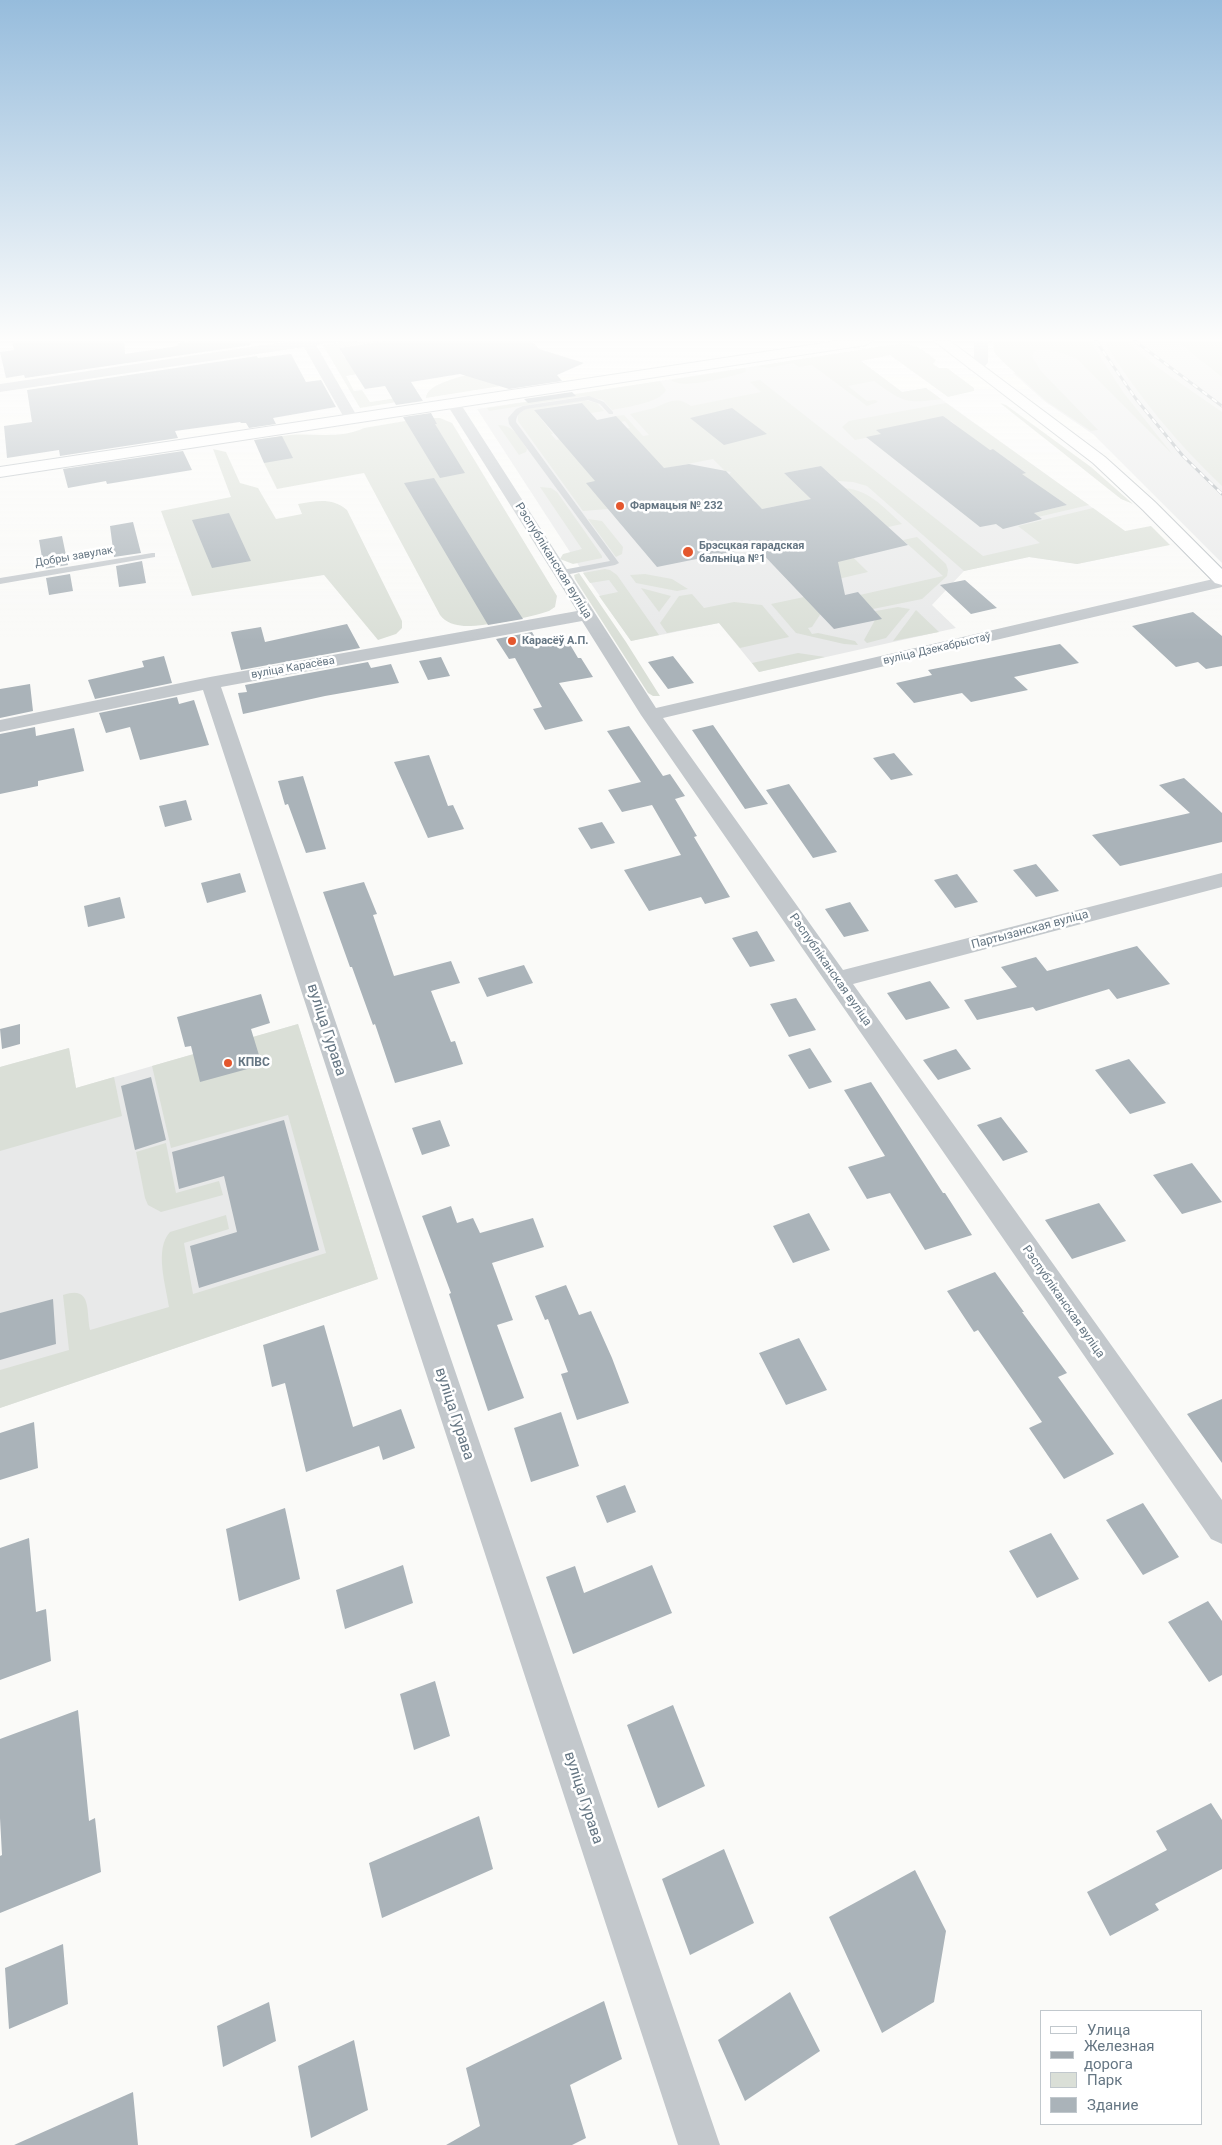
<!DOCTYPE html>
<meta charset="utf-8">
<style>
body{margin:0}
#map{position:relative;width:1222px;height:2145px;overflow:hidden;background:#fafaf8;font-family:Roboto,sans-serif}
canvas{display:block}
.legend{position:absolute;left:1040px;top:2010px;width:162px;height:115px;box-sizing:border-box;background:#fff;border:1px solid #c1c8cd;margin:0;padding:6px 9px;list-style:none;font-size:15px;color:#657683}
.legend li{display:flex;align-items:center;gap:10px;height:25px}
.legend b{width:25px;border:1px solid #c1c8cd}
</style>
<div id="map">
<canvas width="1222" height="2145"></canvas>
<ul class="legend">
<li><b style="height:6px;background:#fff"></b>Улица</li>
<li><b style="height:6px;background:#a2aab0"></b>Железная дорога</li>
<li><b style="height:14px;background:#dadfd7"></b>Парк</li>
<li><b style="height:14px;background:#aab3b9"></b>Здание</li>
</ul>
</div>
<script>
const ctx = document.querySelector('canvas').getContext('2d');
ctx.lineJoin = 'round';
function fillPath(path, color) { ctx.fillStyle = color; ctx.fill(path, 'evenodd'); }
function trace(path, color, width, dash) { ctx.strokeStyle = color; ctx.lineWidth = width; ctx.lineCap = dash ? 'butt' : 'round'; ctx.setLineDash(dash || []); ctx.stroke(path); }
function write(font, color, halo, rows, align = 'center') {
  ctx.font = font + ' Roboto,sans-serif'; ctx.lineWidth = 5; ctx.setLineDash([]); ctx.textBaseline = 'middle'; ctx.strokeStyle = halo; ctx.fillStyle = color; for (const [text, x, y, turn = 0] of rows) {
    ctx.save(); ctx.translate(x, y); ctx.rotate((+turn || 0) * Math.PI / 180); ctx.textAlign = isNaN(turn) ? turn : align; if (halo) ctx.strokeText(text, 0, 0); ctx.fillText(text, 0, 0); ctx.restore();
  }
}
fillPath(new Path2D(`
 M 1081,341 L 1200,341 L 1222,360 L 1222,563 L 1094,435 L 1044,401 L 1013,373 L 1034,368 L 1020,346 Z
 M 848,352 L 902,392 L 926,388 L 1150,549 L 1077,564 L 1029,557 L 964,571 L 932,605 L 956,628 L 759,672 L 719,623 L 631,641 L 581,569 L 477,409 Z
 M 298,1024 L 378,1279 L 0,1408 L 0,1067 L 69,1048 L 76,1088 Z`), '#e8e9e9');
fillPath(new Path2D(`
 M 348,341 L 376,342 L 339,348 L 344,357 L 364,373 L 346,376 L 354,391 L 362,390 L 370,402 L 397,398 L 409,400 L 360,408 L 323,345 Z
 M 992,341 L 1090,341 L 1123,392 L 1173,455 L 1077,359 C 1063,353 1049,347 1034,351 L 1032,356 L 1040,370 L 1098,430 L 1091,431 L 1046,401 L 1001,360 L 995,353 Z
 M 1104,341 L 1126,341 L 1157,367 L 1222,412 L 1222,486 C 1177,443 1136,394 1104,341 Z
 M 1177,341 L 1222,341 L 1222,377 Z
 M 897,344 C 914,342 924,351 936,360 L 933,364 L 939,368 L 947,368 L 974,388 L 974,391 L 948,397 L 890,355 L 861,361 L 902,392 L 926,388 L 941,399 C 905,404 903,402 874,381 L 848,386 L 867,401 L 875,400 L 878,402 L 867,406 L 812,365 L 799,367 L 793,363 L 768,368 L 757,366 Z
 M 745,368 L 746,371 L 743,373 C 727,377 683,390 671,380 Z
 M 467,375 L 501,386 L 426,398 C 426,385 456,378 467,375 Z
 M 760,380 L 983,556 L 1040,543 L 1018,526 L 1093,508 L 1125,531 L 1151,526 L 1170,545 L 1077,564 L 1029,557 L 964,571 L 867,486 L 853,482 L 838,481 L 821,466 L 784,473 L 811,499 L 762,509 L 729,475 L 731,472 L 725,471 L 713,459 L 641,473 L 608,509 L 583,511 L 518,421 L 518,414 L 526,409 L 584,400 L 597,403 L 604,411 L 591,413 L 581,402 L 534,410 L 553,434 L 551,434 L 556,440 L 630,428 L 625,421 L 621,422 L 616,416 L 624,415 L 643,436 L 649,435 L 630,414 C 638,412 646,410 654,408 C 667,403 677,395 691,406 L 761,392 L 750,382 Z
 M 660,381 L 666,390 C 660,403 626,407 612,410 L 603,400 L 584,396 L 489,411 L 487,408 Z
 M 946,403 L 1089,505 L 1038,517 L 1034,513 L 1067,505 L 1051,494 L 990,481 L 1025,472 L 993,449 L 958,457 L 963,431 L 951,421 L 855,440 L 842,427 L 849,421 Z
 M 1000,403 L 1006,405 L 1091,467 L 1133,504 L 1121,499 Z
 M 423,418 L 440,418 L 452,423 L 557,596 L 555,607 L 549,611 C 533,617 482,627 464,626 C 455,625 446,623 440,615 L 364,473 L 277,489 L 264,463 L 262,439 C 271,438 280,436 290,435 C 315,433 341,439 364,428 Z
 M 498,425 C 514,425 519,437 527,449 L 526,452 L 519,455 Z
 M 213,449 L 226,452 L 240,483 L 258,488 L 276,519 L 302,514 L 298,504 C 315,501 333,497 347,510 L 402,621 L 402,628 L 396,634 L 378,640 L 324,575 L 192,596 L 161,511 L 231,497 Z
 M 540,487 L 551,488 L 557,492 L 602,556 L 602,558 L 573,564 L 560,559 L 563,554 L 582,549 Z
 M 838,488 C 867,487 882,506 902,524 L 888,527 L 849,491 L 829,495 Z
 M 588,519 L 602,521 L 623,547 L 622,554 L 616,557 Z
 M 816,521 L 868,572 L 834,580 Z
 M 917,537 L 946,564 L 948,570 L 947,576 L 922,599 L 868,610 L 870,612 L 898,607 L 910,609 L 886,638 L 867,643 L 864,640 L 875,620 L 851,597 L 943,576 L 903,540 Z
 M 605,569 L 610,570 L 617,575 L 659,635 L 631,641 L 599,596 L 618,592 L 609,580 L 590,583 L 583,573 Z
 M 579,573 L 626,642 L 660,696 L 653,696 L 648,693 L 575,579 L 574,575 Z
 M 645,574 L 672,579 L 688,589 L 677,591 L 636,583 L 630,575 Z
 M 641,588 L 671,596 L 659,612 Z
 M 692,594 L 704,608 L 734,602 L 762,605 L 789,637 L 740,648 L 719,623 L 667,633 L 660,623 L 679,596 Z
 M 804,597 L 825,607 L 812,627 L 808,628 L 812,634 L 818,633 L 855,641 L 858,645 L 844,644 L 796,633 L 771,604 Z
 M 916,610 L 939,632 L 893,641 Z
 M 798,653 L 825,657 L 759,672 L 752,663 Z
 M 298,1024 L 378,1279 L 0,1408 L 0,1370 L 69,1350 L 63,1295 C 92,1285 86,1310 90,1330 L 169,1307 C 166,1286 154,1249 170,1232 L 226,1215 L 229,1229 L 184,1243 L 193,1294 L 326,1253 L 288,1115 L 171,1148 L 152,1066 Z
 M 69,1048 L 76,1088 L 114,1077 L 122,1116 L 0,1151 L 0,1067 Z
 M 166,1143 L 176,1193 L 219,1181 L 223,1195 L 161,1212 L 148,1205 L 145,1198 L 136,1152 Z`), '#dadfd7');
fillPath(new Path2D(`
 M 12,341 L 124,341 L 125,354 L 178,346 L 177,343 L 191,341 L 249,341 L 251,345 L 25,378 L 24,375 L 6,378 L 0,352 L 14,350 Z
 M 385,341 L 532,341 L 539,349 L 584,363 L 557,375 L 562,381 L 509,389 L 460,374 L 411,382 L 423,401 L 396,405 L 385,386 L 365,389 L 339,348 Z
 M 291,354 L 306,382 L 321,380 L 336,407 L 273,418 L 276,424 L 249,428 L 246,423 L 241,423 L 240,422 L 175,431 L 178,438 L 60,456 L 59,450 L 7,458 L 4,426 L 32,422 L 27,390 L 257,356 L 258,358 Z
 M 572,392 L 576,396 L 528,403 L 524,399 Z
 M 582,403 L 597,420 L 616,416 L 664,468 L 689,464 L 726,471 L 762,509 L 811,499 L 784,473 L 821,466 L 908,545 L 838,562 L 845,595 L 858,592 L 882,619 L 834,629 L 756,547 L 657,567 L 586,483 L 595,481 L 534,410 Z
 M 732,408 L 767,434 L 724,445 L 690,418 Z
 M 431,413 L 437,424 L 435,424 L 465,473 L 440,478 L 403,417 Z
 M 943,416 L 990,450 L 993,449 L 1026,473 L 1022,474 L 1067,505 L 1034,513 L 1042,519 L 1003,529 L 996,524 L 980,527 L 866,437 L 881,434 L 876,430 Z
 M 282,436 L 293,458 L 264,463 L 254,440 Z
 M 183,451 L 192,470 L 107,484 L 106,481 L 68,488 L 63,469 Z
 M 434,478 L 495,576 L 523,619 L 488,625 L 404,483 Z
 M 229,513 L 251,561 L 212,568 L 192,520 Z
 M 133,522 L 141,553 L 114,557 L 110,526 Z
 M 62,536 L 68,565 L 44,569 L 39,540 Z
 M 142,561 L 146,583 L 119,587 L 116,566 Z
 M 70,574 L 73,591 L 49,595 L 46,578 Z
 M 965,580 L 997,608 L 971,614 L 940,585 Z
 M 1193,612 L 1222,636 L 1222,666 L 1206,669 L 1198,662 L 1176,667 L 1132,626 Z
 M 347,624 L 360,648 L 241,670 L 231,632 L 261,627 L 265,642 Z
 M 532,632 L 537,641 L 565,636 L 578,658 L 581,658 L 593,677 L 559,683 L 583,721 L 545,730 L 533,709 L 542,707 L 515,658 L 509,659 L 496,639 Z
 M 1060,644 L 1079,663 L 1014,677 L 1028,690 L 971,702 L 962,693 L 914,703 L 896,683 L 932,675 L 928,670 Z
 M 164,656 L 172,683 L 95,699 L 88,680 L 144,667 L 142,661 Z
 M 673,656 L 694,683 L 668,689 L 648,662 Z
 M 441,657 L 450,676 L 428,680 L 419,661 Z
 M 368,662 L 371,668 L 391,664 L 399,683 L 325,696 L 243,714 L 238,693 L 247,692 L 245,685 Z
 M 30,684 L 33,711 L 0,718 L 0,689 Z
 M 177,697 L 179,704 L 194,700 L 209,745 L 140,760 L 130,727 L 106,733 L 99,713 Z
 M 713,725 L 751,780 L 768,804 L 745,809 L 692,730 Z
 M 629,726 L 663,776 L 670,774 L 685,796 L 675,799 L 697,836 L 694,837 L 730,897 L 705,904 L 701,897 L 649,911 L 624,870 L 681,855 L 652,805 L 622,812 L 608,790 L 641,782 L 607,731 Z
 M 35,727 L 36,736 L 74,728 L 84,771 L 38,781 L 38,786 L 0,794 L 0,734 Z
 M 894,753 L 913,775 L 891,780 L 873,758 Z
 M 429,755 L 448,806 L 453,805 L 464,829 L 428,838 L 394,762 Z
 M 303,776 L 326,849 L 306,853 L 288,804 L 285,805 L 278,781 Z
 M 1184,778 L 1222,813 L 1222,842 L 1120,866 L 1092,835 L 1190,813 L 1159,785 Z
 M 789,784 L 837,852 L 813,858 L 766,790 Z
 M 186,800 L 192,820 L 165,827 L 159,806 Z
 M 602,822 L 615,843 L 591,849 L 578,828 Z
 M 1036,864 L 1059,891 L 1036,897 L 1013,870 Z
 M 240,873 L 246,892 L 207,903 L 201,883 Z
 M 957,874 L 978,902 L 955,908 L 934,880 Z
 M 364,882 L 377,914 L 373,915 L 394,976 L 451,961 L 460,983 L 431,991 L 451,1042 L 455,1041 L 463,1064 L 395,1083 L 375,1024 L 373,1025 L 352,967 L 350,967 L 323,892 Z
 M 120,897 L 125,918 L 88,927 L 84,906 Z
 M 850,902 L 869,931 L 844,937 L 825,909 Z
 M 757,931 L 775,961 L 750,967 L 732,938 Z
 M 1137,946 L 1170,984 L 1117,999 L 1109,989 L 1036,1011 L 1033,1007 L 977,1020 L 964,1000 L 1017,987 L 1001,967 L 1036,957 L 1047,971 Z
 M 524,965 L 533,983 L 487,997 L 478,978 Z
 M 930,981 L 950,1008 L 906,1020 L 887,993 Z
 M 261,994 L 270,1023 L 251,1029 L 262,1065 L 200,1082 L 191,1046 L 185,1047 L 177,1017 Z
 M 796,998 L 816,1030 L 789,1037 L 770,1004 Z
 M 20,1024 L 20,1044 L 2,1049 L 0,1029 Z
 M 810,1048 L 832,1082 L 809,1089 L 788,1055 Z
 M 956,1049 L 971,1069 L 938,1080 L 923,1060 Z
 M 1129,1059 L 1166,1103 L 1130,1114 L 1095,1070 Z
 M 151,1077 L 166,1140 L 135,1150 L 121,1086 Z
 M 871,1082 L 943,1193 L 945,1193 L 972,1235 L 925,1250 L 890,1193 L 867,1199 L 848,1167 L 885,1156 L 844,1090 Z
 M 1001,1117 L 1028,1152 L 1003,1161 L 977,1125 Z
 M 284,1120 L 319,1250 L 199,1288 L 190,1246 L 237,1232 L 224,1176 L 179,1189 L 172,1152 Z
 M 440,1120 L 450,1146 L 422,1155 L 412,1128 Z
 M 1192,1163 L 1222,1202 L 1182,1214 L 1153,1175 Z
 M 1099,1203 L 1126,1241 L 1072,1259 L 1045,1220 Z
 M 451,1206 L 457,1223 L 473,1218 L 480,1233 L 533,1218 L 544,1247 L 492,1263 L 513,1320 L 497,1325 L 524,1398 L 488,1411 L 449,1294 L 451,1293 L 422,1216 Z
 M 809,1213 L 830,1250 L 793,1263 L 773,1226 Z
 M 995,1272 L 1024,1312 L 1022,1312 L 1067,1373 L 1058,1377 L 1114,1454 L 1064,1479 L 1029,1428 L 1042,1422 L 978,1330 L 974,1332 L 947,1291 Z
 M 566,1285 L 579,1315 L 591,1311 L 612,1358 L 629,1403 L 577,1420 L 561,1374 L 568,1372 L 548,1319 L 545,1320 L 535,1296 Z
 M 53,1299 L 56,1344 L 0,1360 L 0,1313 Z
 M 324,1325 L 353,1427 L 401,1409 L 415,1448 L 383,1460 L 379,1446 L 306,1472 L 285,1383 L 272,1387 L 263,1345 Z
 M 799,1338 L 827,1390 L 786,1405 L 759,1353 Z
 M 1222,1399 L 1222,1463 L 1187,1414 Z
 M 561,1412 L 579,1466 L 531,1482 L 514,1428 Z
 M 34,1422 L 38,1468 L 0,1480 L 0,1433 Z
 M 625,1485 L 636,1512 L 607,1523 L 596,1496 Z
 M 1143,1503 L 1179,1557 L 1143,1575 L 1106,1520 Z
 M 285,1508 L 300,1579 L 239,1601 L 226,1529 Z
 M 1051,1533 L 1079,1579 L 1037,1598 L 1009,1551 Z
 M 29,1538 L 36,1612 L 46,1609 L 51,1661 L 0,1680 L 0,1548 Z
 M 403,1565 L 413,1603 L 345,1629 L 336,1590 Z
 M 652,1565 L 672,1613 L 573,1654 L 546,1577 L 575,1566 L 584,1593 Z
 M 1208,1601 L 1222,1621 L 1222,1675 L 1209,1682 L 1168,1622 Z
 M 435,1681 L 450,1736 L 414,1750 L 400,1694 Z
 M 673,1705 L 705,1786 L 658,1808 L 627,1725 Z
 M 78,1710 L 89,1821 L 95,1818 L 101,1872 L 0,1913 L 0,1856 L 2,1855 L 0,1818 L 0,1739 Z
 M 1211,1803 L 1222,1820 L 1222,1869 L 1155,1904 L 1159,1910 L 1110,1936 L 1087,1892 L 1167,1850 L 1156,1831 Z
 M 479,1816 L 493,1869 L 382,1918 L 369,1863 Z
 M 724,1849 L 754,1923 L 690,1955 L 662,1879 Z
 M 915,1870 L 946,1931 L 934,2002 L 882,2033 L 829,1917 Z
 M 63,1944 L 68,2004 L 9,2029 L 5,1968 Z
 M 790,1992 L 820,2051 L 745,2101 L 718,2040 Z
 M 604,2001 L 622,2059 L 570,2085 L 586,2138 L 572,2145 L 446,2145 L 480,2126 L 466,2068 Z
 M 269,2002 L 276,2041 L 223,2067 L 217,2026 Z
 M 354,2040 L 368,2110 L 311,2138 L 298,2066 Z
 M 133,2092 L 138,2145 L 14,2145 Z`), '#aab3b9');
const secondary = new Path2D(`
 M 837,341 L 873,341 L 866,345 L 0,477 L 0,467 Z
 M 934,341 L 950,341 L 1105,457 L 1155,502 L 1222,569 L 1222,585 L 1215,583 L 1143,510 L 1093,463 Z`);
trace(secondary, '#b3babf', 2);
fillPath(new Path2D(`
 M 589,396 L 604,402 L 613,412 L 613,414 L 609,414 L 600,404 L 588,400 L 527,409 C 521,411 516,415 516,422 L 619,563 L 615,565 L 560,576 L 557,575 L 557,571 L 610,561 L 509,424 L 508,418 L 516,409 L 523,406 Z
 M 152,553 L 155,553 L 155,557 L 0,584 L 0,578 Z`), '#c3c8cc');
fillPath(new Path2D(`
 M 291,341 L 324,341 L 323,344 L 316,345 L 358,418 L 356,421 L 346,421 L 304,347 L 0,392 L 0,384 Z
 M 453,399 L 460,403 L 656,708 L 1222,577 L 1222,587 L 663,718 L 843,970 L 1222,873 L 1222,887 L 853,984 L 1222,1500 L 1222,1544 L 1211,1539 L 641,715 L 582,621 L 221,687 L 720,2145 L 678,2145 L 203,690 L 0,732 L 0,720 L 210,677 L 577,611 L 446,403 Z`), '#c3c8cc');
fillPath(new Path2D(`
 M 974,341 L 988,341 L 988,362 C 984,369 977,372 969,370 L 967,367 L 974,360 Z`), '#c3c8cc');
fillPath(secondary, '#fff');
const rail = new Path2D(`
 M 1096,341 L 1136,399 L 1183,456 L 1222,494
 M 1135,341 L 1222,406`);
trace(rail, '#a2aab0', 3);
trace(rail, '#fff', 2, [6]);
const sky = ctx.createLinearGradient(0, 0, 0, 641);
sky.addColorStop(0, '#96bcdc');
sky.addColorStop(0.53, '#fdfdfc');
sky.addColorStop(1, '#fdfdfc00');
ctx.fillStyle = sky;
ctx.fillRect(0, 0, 1222, 641);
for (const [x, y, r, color] of [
 [620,506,5,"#e4572e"],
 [688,552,6,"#e4572e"],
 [512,641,5,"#e4572e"],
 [228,1063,5,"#e4572e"]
]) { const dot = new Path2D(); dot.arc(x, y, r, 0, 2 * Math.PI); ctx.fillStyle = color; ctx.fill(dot); trace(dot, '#fff', 2); }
write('bold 11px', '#657683', '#fff', [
 ["Фармацыя № 232",630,506],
 ["Брэсцкая гарадская",699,546],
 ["бальніца №1",699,559],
 ["Карасёў А.П.",522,641]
], 'left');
write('11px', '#657683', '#fff', [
 ["Добры завулак",74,557,-10],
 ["вуліца Дзекабрыстаў",937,649,-13],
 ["вуліца Карасёва",293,668,-10]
]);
write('12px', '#657683', '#fff', [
 ["Рэспубліканская вуліца",553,561,58],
 ["Партызанская вуліца",1030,930,-15],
 ["Рэспубліканская вуліца",830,970,55],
 ["Рэспубліканская вуліца",1063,1302,55]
]);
write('bold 12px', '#657683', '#fff', [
 ["КПВС",238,1063]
], 'left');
write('15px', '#657683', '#fff', [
 ["вуліца Гурава",326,1030,72],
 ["вуліца Гурава",454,1414,72],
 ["вуліца Гурава",583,1798,72]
]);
</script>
